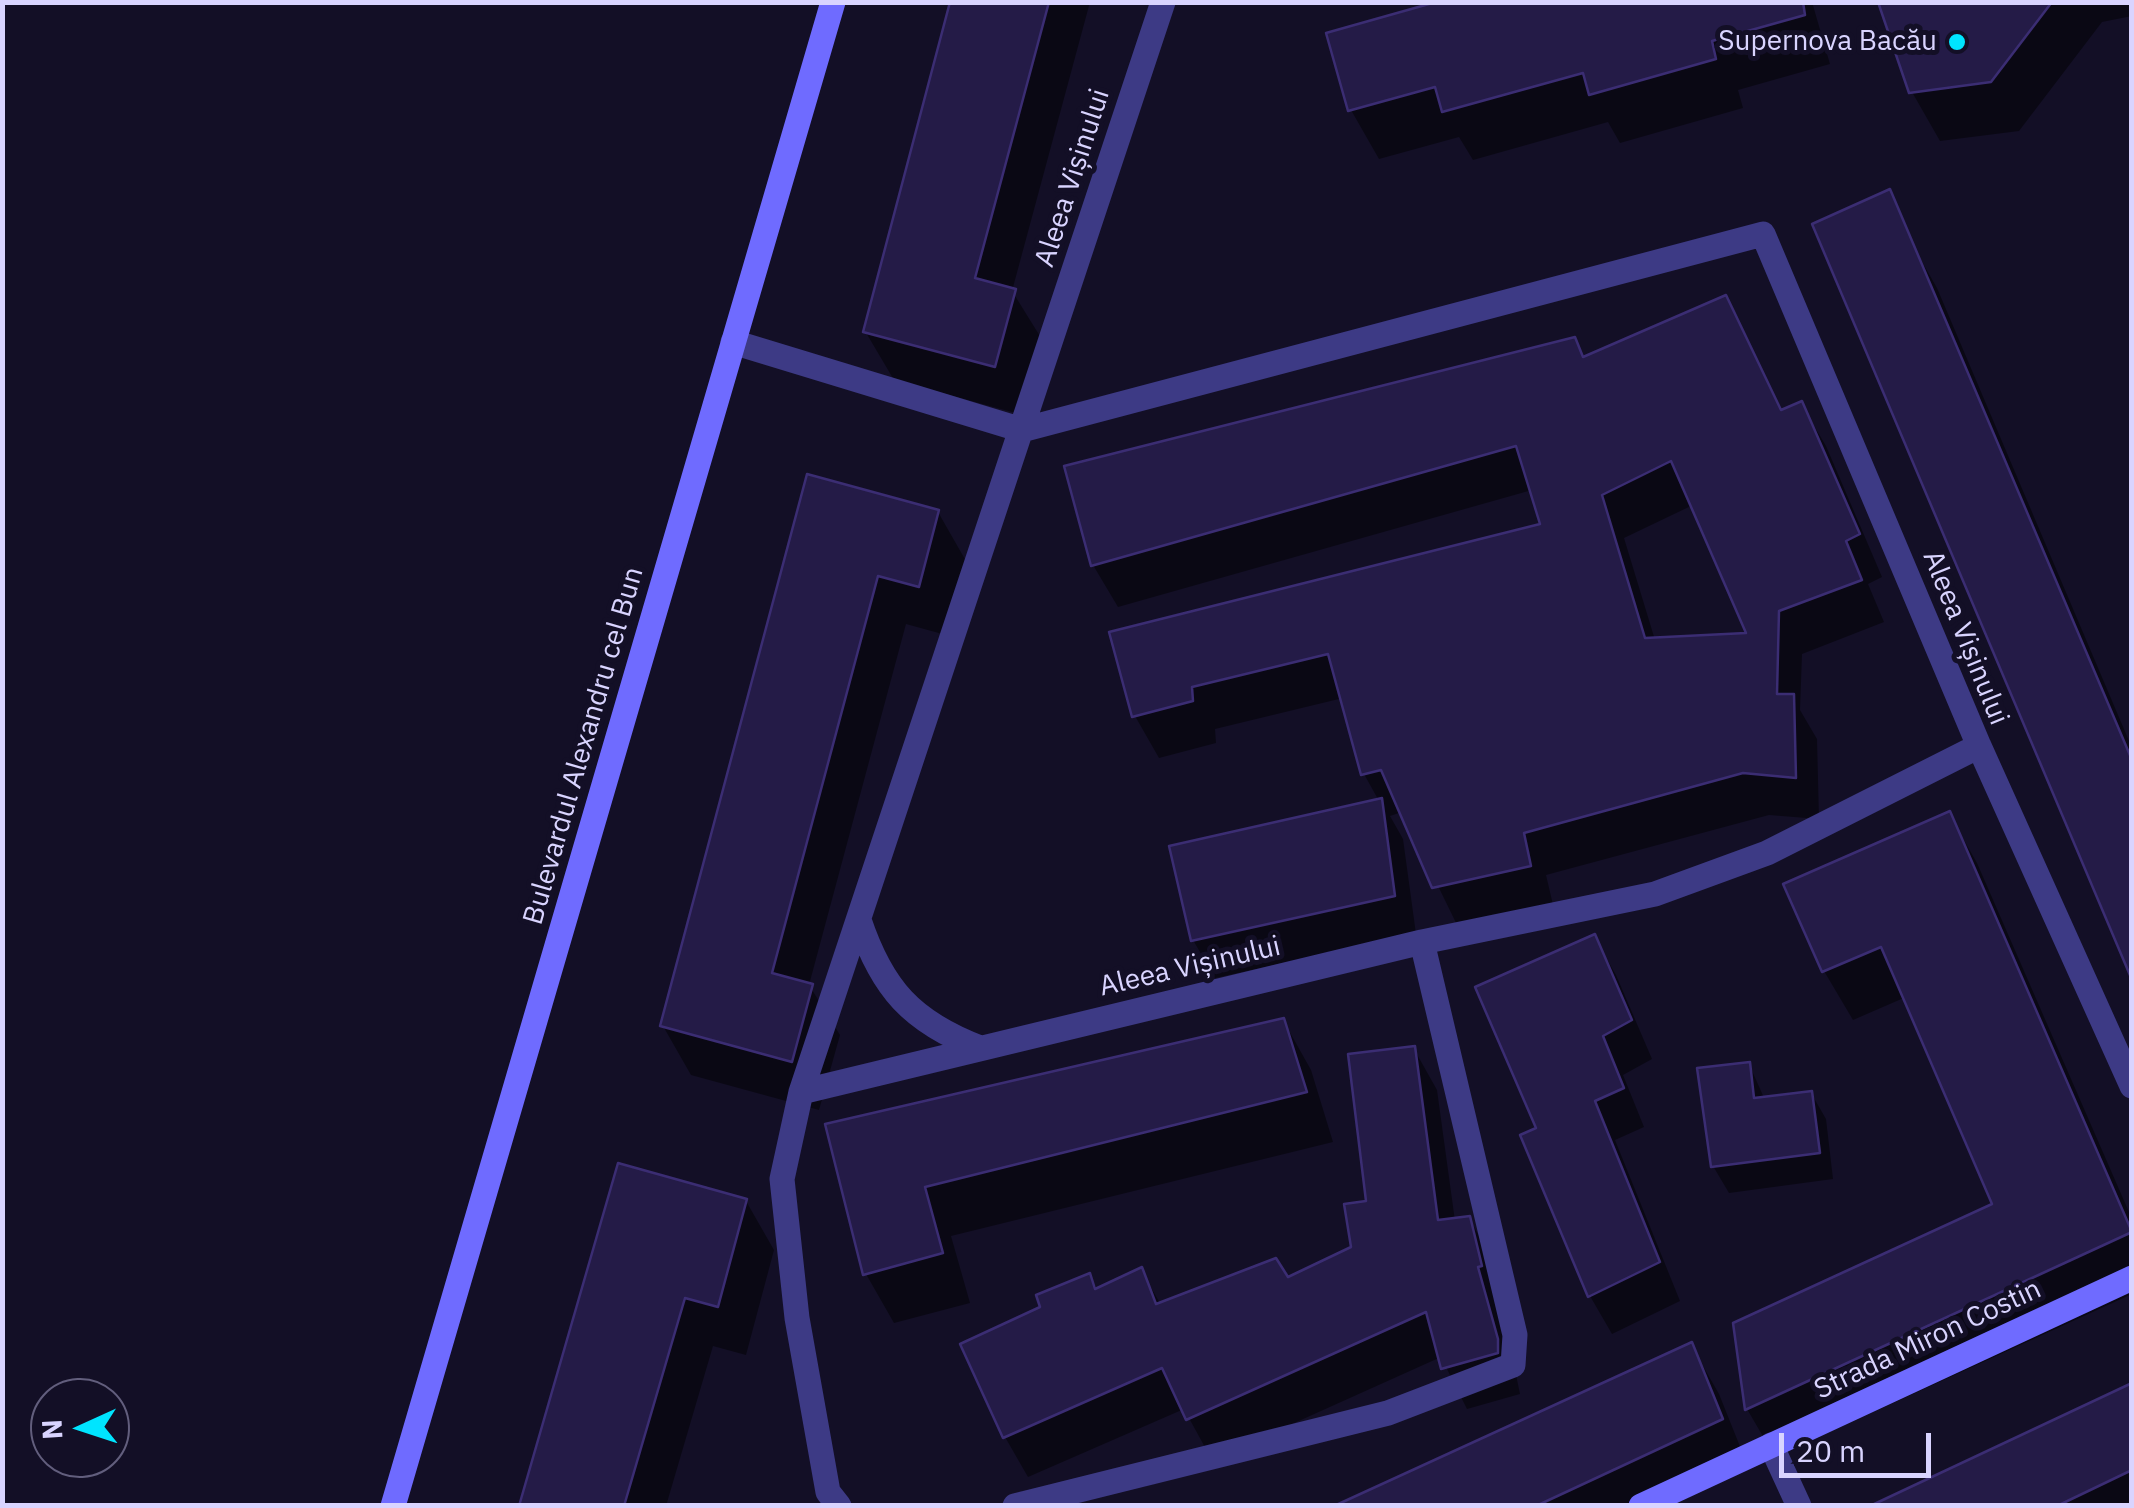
<!DOCTYPE html>
<meta charset="utf-8">
<style>
body{margin:0}
#map{position:relative;width:2134px;height:1508px;overflow:hidden;background:#130f26;font-family:"IBM Plex Sans",sans-serif}
canvas{display:block}
.frame{position:absolute;inset:0;border:5px solid #d9d4ff;pointer-events:none}
.north{position:absolute;left:30px;top:1378px;width:100px;height:100px;box-sizing:border-box;background:#130f26;border:2px solid #625e7d;border-radius:50%;rotate:267deg;font-size:28px;font-weight:700;line-height:40px;text-align:center;color:#d9d4ff}
.north::after{content:'';display:block;margin:auto;width:35px;height:45px;background:#00e5ff;clip-path:polygon(50% 0,100% 100%,50% 72%,0 100%)}
.scale{position:absolute;left:1779px;top:1433px;width:152px;height:45px;box-sizing:border-box;border:5px solid #d9d4ff;border-top:0;padding-left:12px;font-size:30px;line-height:35px;white-space:nowrap;color:#d9d4ff;-webkit-text-stroke:8px #130f26;paint-order:stroke}
</style>
<div id="map">
<canvas width="2134" height="1508"></canvas>
<div class="frame"></div>
<div class="north">N</div>
<div class="scale">20 m</div>
</div>
<script>
const ctx = document.querySelector('canvas').getContext('2d');
ctx.lineJoin = 'round';
function fillPath(path, color) { ctx.fillStyle = color; ctx.fill(path, 'evenodd'); }
function trace(path, color, width, dash) { ctx.strokeStyle = color; ctx.lineWidth = width; ctx.lineCap = dash ? 'butt' : 'round'; ctx.setLineDash(dash || []); ctx.stroke(path); }
function write(font, color, halo, rows, align = 'center') {
  ctx.font = font + ' "IBM Plex Sans",sans-serif'; ctx.lineWidth = 10; ctx.setLineDash([]); ctx.textBaseline = 'middle'; ctx.strokeStyle = halo; ctx.fillStyle = color; for (const [text, x, y, turn = 0] of rows) {
    ctx.save(); ctx.translate(x, y); ctx.rotate((+turn || 0) * Math.PI / 180); ctx.textAlign = isNaN(turn) ? turn : align; if (halo) ctx.strokeText(text, 0, 0); ctx.fillText(text, 0, 0); ctx.restore();
  }
}
fillPath(new Path2D(`
 M 953,2 L 1090,2 L 1012,291 L 1043,341 L 1023,415 L 894,380 L 865,331 Z
 M 1445,2 L 1812,2 L 1830,64 L 1738,90 L 1743,108 L 1620,143 L 1608,122 L 1473,160 L 1459,137 L 1379,159 L 1351,110 Z
 M 1881,2 L 2132,2 L 2132,16 L 2102,22 L 2019,131 L 1940,141 L 1912,92 Z
 M 1909,239 L 1937,288 L 2132,748 L 2132,974 Z
 M 1725,298 L 1783,412 L 1801,404 L 1826,446 L 1882,577 L 1868,584 L 1884,622 L 1802,654 L 1800,710 L 1817,739 L 1819,819 L 1769,815 L 1546,875 L 1554,909 L 1459,929 L 1402,812 L 1390,816 L 1403,839 L 1416,934 L 1215,978 L 1193,940 L 1379,801 L 1364,774 L 1343,698 L 1215,729 L 1216,743 L 1159,758 L 1135,716 L 1112,634 L 1543,526 L 1532,490 L 1118,607 L 1093,565 L 1574,340 L 1585,359 ZM 1693,505 L 1749,635 L 1655,640 L 1624,538 Z
 M 809,477 L 938,512 L 966,561 L 946,635 L 906,624 L 809,985 L 840,1035 L 819,1110 L 691,1075 L 663,1026 Z
 M 1949,814 L 1977,863 L 2132,1219 L 2132,1294 L 1775,1457 L 1747,1409 L 1995,1205 L 1906,997 L 1853,1020 L 1824,971 L 1787,886 Z
 M 1594,937 L 1616,975 L 1652,1059 L 1623,1075 L 1644,1127 L 1615,1140 L 1680,1301 L 1612,1334 L 1590,1296 L 1540,1129 Z
 M 1283,1020 L 1311,1070 L 1333,1142 L 951,1236 L 970,1303 L 894,1323 L 866,1274 L 828,1125 Z
 M 1414,1049 L 1437,1090 L 1455,1221 L 1469,1218 L 1492,1259 L 1520,1394 L 1467,1409 L 1441,1357 L 1212,1460 L 1184,1409 L 1028,1477 L 1005,1437 L 1043,1308 L 1089,1276 L 1098,1290 L 1141,1270 L 1161,1305 L 1287,1280 L 1354,1249 Z
 M 1749,1064 L 1765,1100 L 1811,1093 L 1826,1119 L 1833,1179 L 1729,1193 L 1713,1166 Z
 M 746,1201 L 774,1250 L 746,1355 L 713,1346 L 666,1506 L 520,1506 Z
 M 1691,1345 L 1719,1394 L 1749,1469 L 1670,1506 L 1340,1506 Z
 M 2132,1402 L 2132,1506 L 1876,1506 Z`), '#0007');
const building = new Path2D(`
 M 950,2 L 1049,2 L 975,278 L 1016,289 L 995,367 L 863,332 Z
 M 1436,2 L 1803,2 L 1805,15 L 1712,41 L 1716,59 L 1589,95 L 1583,73 L 1442,112 L 1435,87 L 1348,111 L 1326,33 Z
 M 1878,2 L 2052,2 L 1991,82 L 1909,93 Z
 M 1890,189 L 2132,760 L 2132,980 L 1812,224 Z
 M 1726,295 L 1781,410 L 1802,401 L 1860,534 L 1846,541 L 1862,580 L 1779,611 L 1777,694 L 1794,694 L 1796,778 L 1743,773 L 1524,833 L 1531,866 L 1432,888 L 1381,770 L 1361,775 L 1328,654 L 1192,687 L 1193,701 L 1132,717 L 1109,632 L 1540,524 L 1516,446 L 1091,566 L 1064,466 L 1575,337 L 1583,357 ZM 1671,461 L 1746,633 L 1645,638 L 1602,495 Z
 M 807,474 L 939,510 L 919,587 L 878,576 L 772,973 L 813,984 L 792,1062 L 660,1026 Z
 M 1382,798 L 1395,896 L 1191,941 L 1169,846 Z
 M 1950,811 L 2132,1232 L 1745,1410 L 1733,1323 L 1992,1204 L 1881,947 L 1822,972 L 1783,884 Z
 M 1595,934 L 1632,1020 L 1603,1036 L 1624,1088 L 1595,1101 L 1660,1262 L 1588,1297 L 1520,1135 L 1536,1128 L 1475,987 Z
 M 1284,1018 L 1307,1092 L 925,1187 L 943,1253 L 863,1275 L 825,1124 Z
 M 1415,1046 L 1438,1220 L 1470,1216 L 1482,1266 L 1478,1267 L 1498,1339 L 1498,1353 L 1441,1369 L 1426,1312 L 1186,1420 L 1162,1368 L 1003,1438 L 960,1344 L 1040,1307 L 1036,1295 L 1090,1273 L 1095,1289 L 1142,1267 L 1156,1304 L 1276,1258 L 1288,1277 L 1351,1247 L 1344,1204 L 1366,1201 L 1348,1054 Z
 M 1750,1062 L 1754,1098 L 1812,1091 L 1820,1153 L 1711,1167 L 1697,1068 Z
 M 618,1163 L 747,1199 L 718,1307 L 685,1298 L 624,1506 L 519,1506 Z
 M 1692,1342 L 1723,1419 L 1536,1506 L 1334,1506 Z
 M 2132,1383 L 2132,1470 L 2057,1506 L 1870,1506 Z`);
fillPath(building, '#241b47');
trace(building, '#3b2d73', 2.5);
trace(new Path2D(`
 M 733,342 L 1022,430 L 1763,234 L 1979,746 L 2132,1086
 M 859,920 C 882,989 912,1022 980,1048
 M 801,1092 L 1422,942 L 1655,894 L 1767,853 L 1979,746
 M 1771,1445 L 1799,1506
 M 839,1506 L 828,1492 L 797,1318 L 782,1179 L 801,1092 L 1163,2
 M 1015,1506 L 1388,1413 L 1513,1365 L 1515,1335 L 1422,942`), '#3d3a85', 25);
trace(new Path2D(`
 M 393,1506 L 833,2
 M 1641,1506 L 2132,1278`), '#6f6bff', 25);
for (const [x, y, r, color] of [
 [1957,42,10,"#00e5ff"]
]) { const dot = new Path2D(); dot.arc(x, y, r, 0, 2 * Math.PI); ctx.fillStyle = color; ctx.fill(dot); trace(dot, '#130f26', 4); }
write('28px', '#d9d4ff', '#130f26', [
 ["Supernova Bacău",1937,42]
], 'right');
write('28px', '#d9d4ff', '#130f26', [
 ["Aleea Vișinului",1073,178,-72],
 ["Aleea Vișinului",1965,638,68],
 ["Bulevardul Alexandru cel Bun",584,746,-74],
 ["Aleea Vișinului",1190,967,-13],
 ["Strada Miron Costin",1928,1340,-25]
]);
</script>
